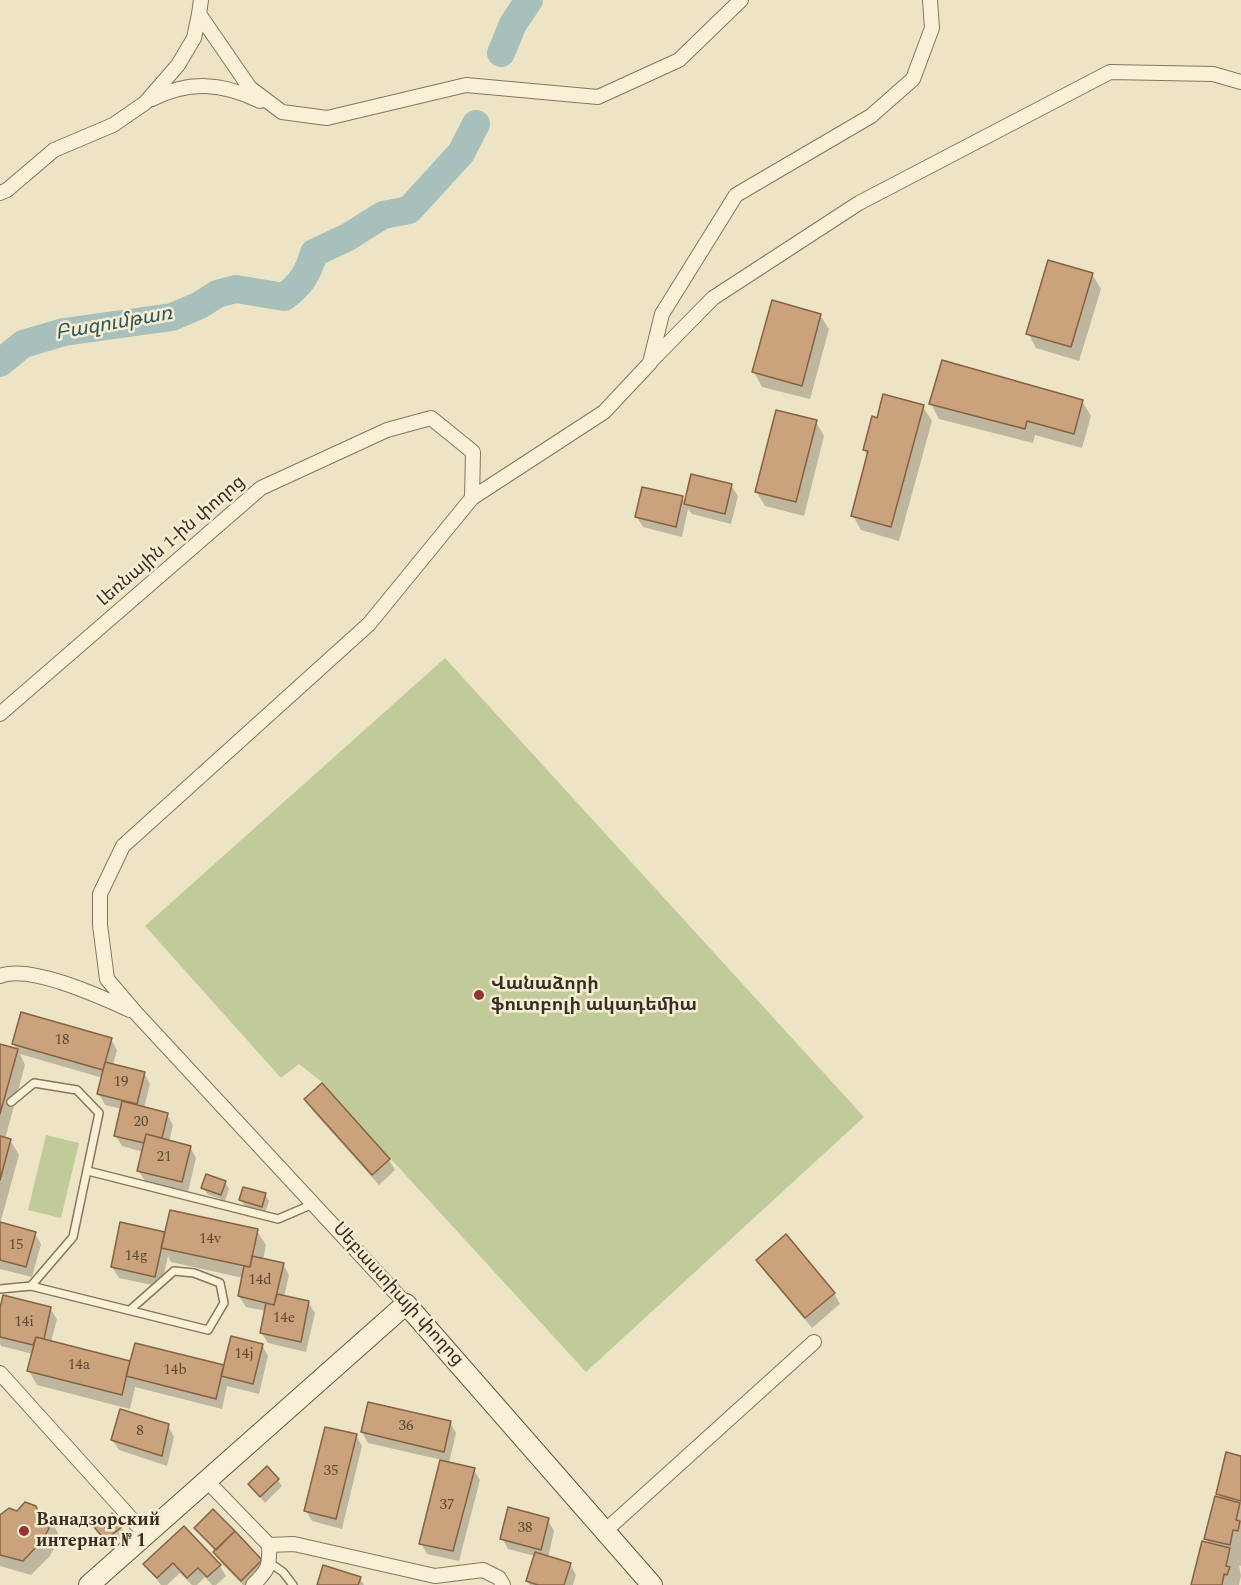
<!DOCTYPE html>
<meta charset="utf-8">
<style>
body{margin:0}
canvas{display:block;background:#ede4c5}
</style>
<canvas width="1241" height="1585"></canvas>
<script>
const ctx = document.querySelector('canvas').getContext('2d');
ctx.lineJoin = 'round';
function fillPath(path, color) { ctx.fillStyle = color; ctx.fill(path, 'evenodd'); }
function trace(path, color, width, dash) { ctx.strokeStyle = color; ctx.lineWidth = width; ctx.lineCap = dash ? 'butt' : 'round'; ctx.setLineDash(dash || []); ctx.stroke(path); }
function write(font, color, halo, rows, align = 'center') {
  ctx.font = font + ' Spectral,"Noto Sans Armenian",serif'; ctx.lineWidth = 5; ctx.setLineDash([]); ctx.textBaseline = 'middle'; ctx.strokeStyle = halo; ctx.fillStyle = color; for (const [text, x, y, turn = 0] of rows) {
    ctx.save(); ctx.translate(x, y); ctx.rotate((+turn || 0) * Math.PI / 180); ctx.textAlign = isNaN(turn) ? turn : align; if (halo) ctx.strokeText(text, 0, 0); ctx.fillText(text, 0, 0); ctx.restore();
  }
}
fillPath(new Path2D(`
 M 445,658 L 864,1117 L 586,1372 L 391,1159 L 372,1175 L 304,1099 L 322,1082 L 299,1064 L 281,1078 L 145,926 Z
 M 46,1135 L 79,1143 L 61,1218 L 28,1210 Z`), '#c1cb99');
fillPath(new Path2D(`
 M 1092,274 L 1101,289 L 1079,361 L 1036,348 L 1028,333 Z
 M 820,315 L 829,329 L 810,399 L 762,387 L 754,372 Z
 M 1082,401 L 1091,416 L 1082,448 L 1035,435 L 1033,443 L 939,419 L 931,404 Z
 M 923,407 L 932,421 L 899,541 L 861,530 L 853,516 L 868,457 L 864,450 L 878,420 Z
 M 816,422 L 824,436 L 804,516 L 765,506 L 756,491 Z
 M 731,485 L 738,496 L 731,524 L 692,514 L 688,509 L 682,537 L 643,527 L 637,517 L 682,498 L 685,503 Z
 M 111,1039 L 117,1050 L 113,1065 L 144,1073 L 150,1084 L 144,1108 L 167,1114 L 173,1125 L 169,1142 L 190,1147 L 196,1158 L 188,1192 L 145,1181 L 138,1170 L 143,1152 L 122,1146 L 115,1135 L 122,1109 L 105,1105 L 99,1094 L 103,1078 L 20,1054 L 25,1065 L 5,1139 L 10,1140 L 19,1155 L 0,1224 L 0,1045 L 17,1050 L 14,1044 Z
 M 306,1099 L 389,1160 L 395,1170 L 379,1185 L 312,1110 Z
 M 225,1182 L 229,1189 L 225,1201 L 207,1194 L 203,1187 Z
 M 265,1194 L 269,1201 L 265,1213 L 245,1207 L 241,1200 Z
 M 0,1224 L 35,1234 L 41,1244 L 32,1277 L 0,1269 Z
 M 257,1231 L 266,1245 L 263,1260 L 283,1264 L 289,1275 L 284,1297 L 308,1302 L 315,1313 L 306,1352 L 268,1343 L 261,1332 L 266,1311 L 246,1307 L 239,1296 L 243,1278 L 171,1262 L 168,1256 L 161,1287 L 119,1278 L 112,1267 L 166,1234 Z
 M 757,1260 L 834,1293 L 840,1304 L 812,1328 L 764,1271 Z
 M 50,1308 L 57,1319 L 51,1342 L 131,1362 L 225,1367 L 262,1345 L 268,1356 L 259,1394 L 227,1386 L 222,1409 L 135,1387 L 130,1409 L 37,1385 L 29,1371 L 33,1354 L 1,1346 L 0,1343 L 0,1315 Z
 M 450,1422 L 456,1433 L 449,1463 L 474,1470 L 480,1480 L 459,1561 L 427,1554 L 421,1543 L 442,1460 L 368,1443 L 362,1432 Z
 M 168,1426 L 174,1437 L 167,1466 L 119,1450 L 112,1440 Z
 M 356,1435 L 362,1446 L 342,1529 L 312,1521 L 306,1511 Z
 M 1241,1457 L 1241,1566 L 1239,1565 L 1241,1576 L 1239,1585 L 1193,1585 L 1209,1544 L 1206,1538 L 1221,1499 L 1218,1494 Z
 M 278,1480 L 282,1486 L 265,1503 L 250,1484 Z
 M 35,1507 L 41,1517 L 52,1522 L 60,1537 L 50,1556 L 31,1575 L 0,1566 L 0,1517 Z
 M 213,1512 L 261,1561 L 267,1571 L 254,1585 L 243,1585 L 221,1563 L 216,1552 L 196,1528 Z
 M 548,1520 L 554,1531 L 548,1558 L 570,1564 L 576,1575 L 573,1585 L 530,1585 L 527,1581 L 535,1556 L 508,1549 L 502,1538 Z
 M 96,1527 L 121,1527 L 125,1534 L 110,1546 Z
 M 184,1528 L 220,1566 L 226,1576 L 216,1585 L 212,1585 L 205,1577 L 197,1585 L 192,1585 L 180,1573 L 167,1585 L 161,1585 L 145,1564 Z
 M 360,1578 L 364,1585 L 318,1585 Z`), '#0003');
trace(new Path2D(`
 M 501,53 L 513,24 L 529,0
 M 0,363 L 23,344 L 64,332 L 172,317 L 200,305 L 217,294 L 236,289 L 284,297 C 301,285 308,273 314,253 L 348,237 L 383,215 L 409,210 L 461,153 L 476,124`), '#a7c0bb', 28);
const building = new Path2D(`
 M 1048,260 L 1093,273 L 1071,347 L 1026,334 Z
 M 772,300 L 821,314 L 802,386 L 752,372 Z
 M 942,360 L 1083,400 L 1074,434 L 1027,421 L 1025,429 L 929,404 Z
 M 883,394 L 924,405 L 891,527 L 851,516 L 868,451 L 863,450 L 872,416 L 877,418 Z
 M 776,410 L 817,420 L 796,502 L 755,492 Z
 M 691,474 L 732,484 L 725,514 L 684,504 Z
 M 642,487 L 683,496 L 676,527 L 635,517 Z
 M 21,1012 L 112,1038 L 103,1070 L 12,1044 Z
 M 0,1044 L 18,1049 L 0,1114 Z
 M 105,1062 L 145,1072 L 137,1104 L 97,1094 Z
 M 322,1083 L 390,1159 L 372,1175 L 304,1099 Z
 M 122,1101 L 168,1113 L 162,1138 L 146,1134 L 144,1143 L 114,1136 Z
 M 146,1134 L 191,1146 L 182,1182 L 137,1171 Z
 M 0,1136 L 11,1139 L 0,1180 Z
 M 206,1174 L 226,1181 L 221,1195 L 201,1188 Z
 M 243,1187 L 266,1193 L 262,1207 L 239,1200 Z
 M 170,1210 L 258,1229 L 250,1267 L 161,1248 Z
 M 0,1222 L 36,1232 L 26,1267 L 0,1260 Z
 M 120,1222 L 165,1232 L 155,1277 L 111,1267 Z
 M 786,1234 L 835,1293 L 805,1318 L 756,1260 Z
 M 252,1256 L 284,1263 L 274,1305 L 238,1296 L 244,1266 L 250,1267 Z
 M 277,1294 L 309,1301 L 301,1342 L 260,1333 L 266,1303 L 274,1305 Z
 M 3,1295 L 51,1307 L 44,1339 L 36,1337 L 33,1345 L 0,1337 L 0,1308 Z
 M 231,1336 L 263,1344 L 253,1384 L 221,1376 Z
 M 36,1337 L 130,1361 L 122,1395 L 27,1371 Z
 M 135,1343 L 224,1365 L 216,1399 L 126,1376 Z
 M 368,1402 L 451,1421 L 444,1452 L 361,1432 Z
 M 120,1409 L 169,1424 L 162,1456 L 111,1440 Z
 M 325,1427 L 357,1434 L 336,1519 L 304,1511 Z
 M 1226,1452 L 1241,1456 L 1241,1501 L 1216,1494 Z
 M 440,1460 L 475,1468 L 453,1551 L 419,1544 Z
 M 267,1466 L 279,1479 L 260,1497 L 248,1484 Z
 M 1215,1496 L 1240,1503 L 1236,1520 L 1240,1521 L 1238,1531 L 1233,1530 L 1230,1545 L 1204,1539 Z
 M 25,1502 L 36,1506 L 39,1514 L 53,1521 L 42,1541 L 23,1561 L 0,1555 L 0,1515 L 9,1508 L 17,1511 Z
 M 508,1507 L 549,1518 L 541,1550 L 500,1539 Z
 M 213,1509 L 235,1531 L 216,1550 L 194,1528 Z
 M 112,1513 L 123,1526 L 105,1540 L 94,1527 Z
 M 184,1526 L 221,1565 L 207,1577 L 198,1568 L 187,1578 L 173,1563 L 157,1578 L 143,1564 Z
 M 235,1531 L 262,1560 L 241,1581 L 213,1552 Z
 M 1202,1541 L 1230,1548 L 1226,1566 L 1230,1567 L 1227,1575 L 1224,1574 L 1222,1585 L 1191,1585 Z
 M 535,1552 L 571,1563 L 564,1585 L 538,1585 L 526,1581 Z
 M 323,1565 L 361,1577 L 358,1585 L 317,1585 Z`);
fillPath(building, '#caa27c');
trace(building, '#866242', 1.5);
const lane = new Path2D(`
 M 88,1171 L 278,1219 L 313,1204
 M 31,1286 L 208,1330 L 224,1303 L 220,1283 L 194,1273 L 174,1271 L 130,1310
 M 0,1289 L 31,1286 L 73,1237 L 99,1113 L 77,1090 L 34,1083 L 11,1102
 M 270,1563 L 283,1572 L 293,1585`);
const street = new Path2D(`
 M 201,0 L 199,14 L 250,88 L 282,112 L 327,118 L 466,85 L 598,97 L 679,60 L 741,0
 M 152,99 C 190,80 222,83 260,101
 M 0,193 L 7,190 L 54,150 L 113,125 L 145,103 L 178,65 L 194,38 L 199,14
 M 650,362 L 713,298 L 859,203 L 1110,72 L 1213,74 L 1241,82
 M 0,714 L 261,488 L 387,430 L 431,418 L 473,452 L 472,498
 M 0,976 C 30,964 101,997 130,1010
 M 406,1304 L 135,1012 L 107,979 L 100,925 L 100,894 L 123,846 L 369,624 L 472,498 L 604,412 L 650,363 L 662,314 L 736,195 L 871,116 L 913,79 L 932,28 L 930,0
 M 0,1373 L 146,1535
 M 207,1481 L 269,1545 L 294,1544 L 435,1576 L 483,1570 L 499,1578 L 503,1585
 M 605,1531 L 814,1342
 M 253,1585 C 268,1570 270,1567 269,1545`);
const secondary = new Path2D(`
 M 89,1585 L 406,1304 L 652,1585`);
trace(lane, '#87765c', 10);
trace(street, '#87765c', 16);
trace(secondary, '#69573f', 22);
trace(lane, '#f8f1d8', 7);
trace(street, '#f8f1d8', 14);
trace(secondary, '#f8f1d8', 20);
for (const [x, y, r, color] of [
 [479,995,6,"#94342e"],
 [24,1531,6,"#94342e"]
]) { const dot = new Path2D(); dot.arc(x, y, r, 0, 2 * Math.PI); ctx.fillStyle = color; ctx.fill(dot); trace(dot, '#f4edd4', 2); }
write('15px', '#5c4a36', null, [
 ["18",62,1041],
 ["19",121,1083],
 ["20",141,1123],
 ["21",164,1158],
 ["14v",210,1240],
 ["15",16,1246],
 ["14g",136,1257],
 ["14d",260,1281],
 ["14e",284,1319],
 ["14i",24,1323],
 ["14j",244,1355],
 ["14a",79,1366],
 ["14b",175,1371],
 ["36",406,1427],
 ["8",140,1432],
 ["35",331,1472],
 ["37",447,1506],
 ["38",525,1529]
]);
write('18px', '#382d1f', '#f4edd4', [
 ["Լեռնային 1-ին փողոց",172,542,-41],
 ["Սեբաստիայի փողոց",397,1295,48]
]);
write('bold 18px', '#382d1f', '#f4edd4', [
 ["Վանաձորի",491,985],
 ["ֆուտբոլի ակադեմիա",491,1006],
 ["Ванадзорский",36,1521],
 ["интернат № 1",36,1542]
], 'left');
write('italic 20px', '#2f5757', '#f4edd4', [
 ["Բազումթառ",114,325,-10]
]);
</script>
